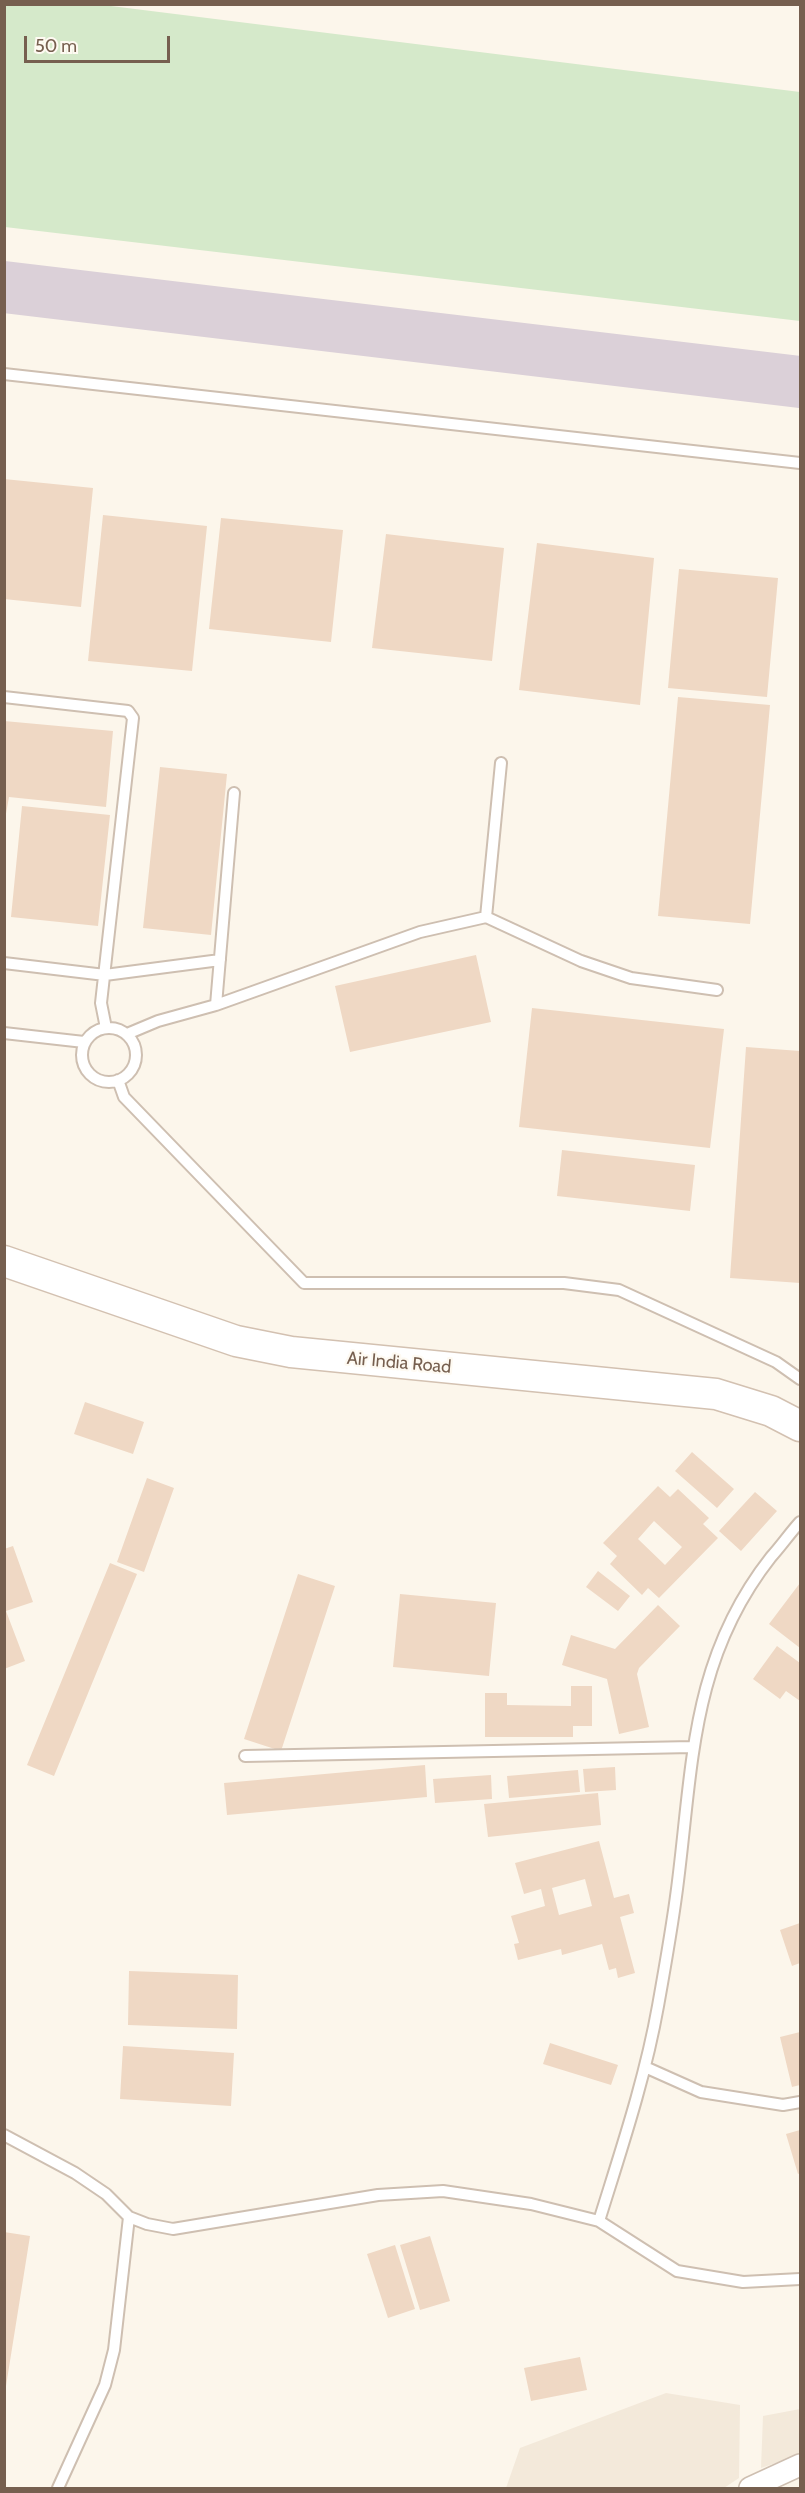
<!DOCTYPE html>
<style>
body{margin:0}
#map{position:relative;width:805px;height:2493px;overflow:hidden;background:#fcf6eb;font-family:Cabin,sans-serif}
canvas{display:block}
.frame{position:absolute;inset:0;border:6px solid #765f4f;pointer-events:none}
.scale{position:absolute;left:24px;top:36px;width:146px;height:27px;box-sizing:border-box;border:3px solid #765f4f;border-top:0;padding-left:8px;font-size:18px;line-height:21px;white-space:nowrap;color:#765f4f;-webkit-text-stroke:4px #fefaf2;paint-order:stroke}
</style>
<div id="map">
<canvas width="805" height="2493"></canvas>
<div class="frame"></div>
<div class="scale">50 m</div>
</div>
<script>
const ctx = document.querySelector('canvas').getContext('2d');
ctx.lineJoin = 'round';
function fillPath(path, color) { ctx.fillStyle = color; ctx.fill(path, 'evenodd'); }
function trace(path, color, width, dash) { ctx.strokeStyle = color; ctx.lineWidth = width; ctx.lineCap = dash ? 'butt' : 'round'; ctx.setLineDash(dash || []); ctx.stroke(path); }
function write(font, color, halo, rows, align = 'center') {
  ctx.font = font + ' Cabin,sans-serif'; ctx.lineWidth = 4.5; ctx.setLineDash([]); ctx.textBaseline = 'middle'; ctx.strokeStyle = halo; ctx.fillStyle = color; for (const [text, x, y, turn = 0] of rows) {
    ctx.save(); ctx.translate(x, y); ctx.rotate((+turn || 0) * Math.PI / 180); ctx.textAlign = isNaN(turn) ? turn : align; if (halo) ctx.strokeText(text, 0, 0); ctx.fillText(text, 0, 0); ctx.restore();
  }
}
fillPath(new Path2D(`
 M 666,2393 L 740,2405 L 739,2478 L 724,2488 L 506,2488 L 520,2448 Z
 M 800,2409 L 800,2455 L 761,2468 L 763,2416 Z`), '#f3e9da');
fillPath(new Path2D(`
 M 5,4 L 103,5 L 800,92 L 800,321 L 5,227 Z`), '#d5e9ca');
trace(new Path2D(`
 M 4,287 L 800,382`), '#dbd0d8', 52);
fillPath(new Path2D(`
 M 4,479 L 93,488 L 81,607 L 4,599 Z
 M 103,515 L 207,526 L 192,671 L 88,661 Z
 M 221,518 L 343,530 L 331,642 L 209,629 Z
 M 386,534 L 504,548 L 492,661 L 372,648 Z
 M 537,543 L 654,558 L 640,705 L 519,690 Z
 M 679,569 L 778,578 L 767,697 L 668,688 Z
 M 678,697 L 770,705 L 750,924 L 658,916 Z
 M 4,721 L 113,731 L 106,807 L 9,797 L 4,825 Z
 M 160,767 L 227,774 L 211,935 L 143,928 Z
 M 22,806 L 110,815 L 98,926 L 11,917 Z
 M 476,955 L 491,1022 L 350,1052 L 335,986 Z
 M 532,1008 L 724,1029 L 710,1148 L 519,1127 Z
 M 746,1047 L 800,1051 L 800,1283 L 730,1278 Z
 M 562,1150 L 695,1165 L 690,1211 L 557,1196 Z
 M 85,1402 L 144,1422 L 133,1454 L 74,1434 Z
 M 692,1452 L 734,1489 L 717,1508 L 675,1471 Z
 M 147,1478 L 174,1488 L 144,1572 L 117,1562 Z
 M 658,1486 L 670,1497 L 678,1489 L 709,1518 L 703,1524 L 718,1538 L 659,1598 L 648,1588 L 642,1595 L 610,1564 L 617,1556 L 603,1543 ZM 654,1521 L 682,1547 L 665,1565 L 638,1539 Z
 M 755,1492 L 777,1511 L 741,1551 L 719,1531 Z
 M 13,1546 L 33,1602 L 6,1611 L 25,1661 L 4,1669 L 4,1549 Z
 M 110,1563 L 137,1574 L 54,1776 L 27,1765 Z
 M 598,1571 L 630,1596 L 618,1611 L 586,1587 Z
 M 298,1574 L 335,1586 L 281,1751 L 244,1739 Z
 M 800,1583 L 800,1648 L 769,1624 Z
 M 400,1594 L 496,1603 L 489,1676 L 393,1667 Z
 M 658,1605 L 680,1626 L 639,1668 L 637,1674 L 649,1727 L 619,1734 L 607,1679 L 562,1665 L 571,1635 L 615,1649 Z
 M 777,1646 L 800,1663 L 800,1701 L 786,1691 L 780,1699 L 753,1679 Z
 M 571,1686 L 592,1686 L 592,1726 L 573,1726 L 573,1737 L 485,1737 L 485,1693 L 507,1693 L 507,1705 L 571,1706 Z
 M 425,1765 L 427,1797 L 227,1815 L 224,1783 Z
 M 615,1767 L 616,1790 L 585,1792 L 583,1769 Z
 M 578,1770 L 580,1792 L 509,1798 L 507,1776 Z
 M 491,1775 L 492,1799 L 435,1803 L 433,1779 Z
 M 598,1793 L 601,1825 L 488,1837 L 484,1804 Z
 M 599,1841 L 614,1898 L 629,1894 L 634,1913 L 620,1917 L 635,1973 L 618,1978 L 616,1968 L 609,1970 L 602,1944 L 562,1955 L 561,1949 L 518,1960 L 514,1944 L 519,1943 L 511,1916 L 545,1906 L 541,1889 L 524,1894 L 515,1863 ZM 585,1879 L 592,1906 L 559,1915 L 552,1888 Z
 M 800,1923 L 800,1963 L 792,1966 L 780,1930 Z
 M 129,1971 L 238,1975 L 237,2029 L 128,2025 Z
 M 800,2032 L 800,2085 L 792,2087 L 780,2037 Z
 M 550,2043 L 618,2065 L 611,2085 L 543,2064 Z
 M 123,2046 L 234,2053 L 231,2106 L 120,2099 Z
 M 800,2130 L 800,2173 L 798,2174 L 786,2134 Z
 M 4,2232 L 30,2236 L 6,2386 L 4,2386 Z
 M 430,2236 L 450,2301 L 420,2310 L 400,2245 Z
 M 395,2245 L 415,2309 L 388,2318 L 367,2254 Z
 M 580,2357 L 587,2390 L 531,2401 L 524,2368 Z`), '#efd8c4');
const lane = new Path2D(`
 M 4,374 L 800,463
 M 4,697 L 128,711 L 133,718 L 101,1003 L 106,1028
 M 486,917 L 501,763
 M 4,963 L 105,975 L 220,960
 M 216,1005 L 234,793
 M82 1055a27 27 0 1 1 54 0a27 27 0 1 1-54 0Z
 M 4,1033 L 84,1042
 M 127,1034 L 158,1021 L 216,1005 L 420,932 L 486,917 L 581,961 L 631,978 L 717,990
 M 118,1080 L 124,1097 L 304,1283 L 564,1283 L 619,1290 L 776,1362 L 800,1379
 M 245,1756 L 692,1747
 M 645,2067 L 701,2092 L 783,2105 L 800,2102
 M 4,2135 L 75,2173 L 106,2194 L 129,2217 L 147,2224 L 173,2229 L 378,2195 L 443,2191 L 531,2204 L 599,2221 C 621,2150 645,2079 658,2006 C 665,1967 672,1928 677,1889 C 693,1766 690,1660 771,1557 C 781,1546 790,1533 800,1522
 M 599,2221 L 677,2271 L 743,2282 L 800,2279
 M 58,2488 L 105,2385 L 114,2350 L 129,2217`);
const street = new Path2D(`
 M 750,2488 L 800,2465`);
const secondary = new Path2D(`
 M 4,1261 L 236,1341 L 291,1352 L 716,1394 L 771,1411 L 800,1426`);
trace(lane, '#cebfb1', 14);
trace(street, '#cebfb1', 24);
trace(secondary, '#d3c1b1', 33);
trace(lane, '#fff', 10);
trace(street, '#fff', 21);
trace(secondary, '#fff', 30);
write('18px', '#765f4f', '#fefaf2', [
 ["Air India Road",399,1363,5]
]);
</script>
